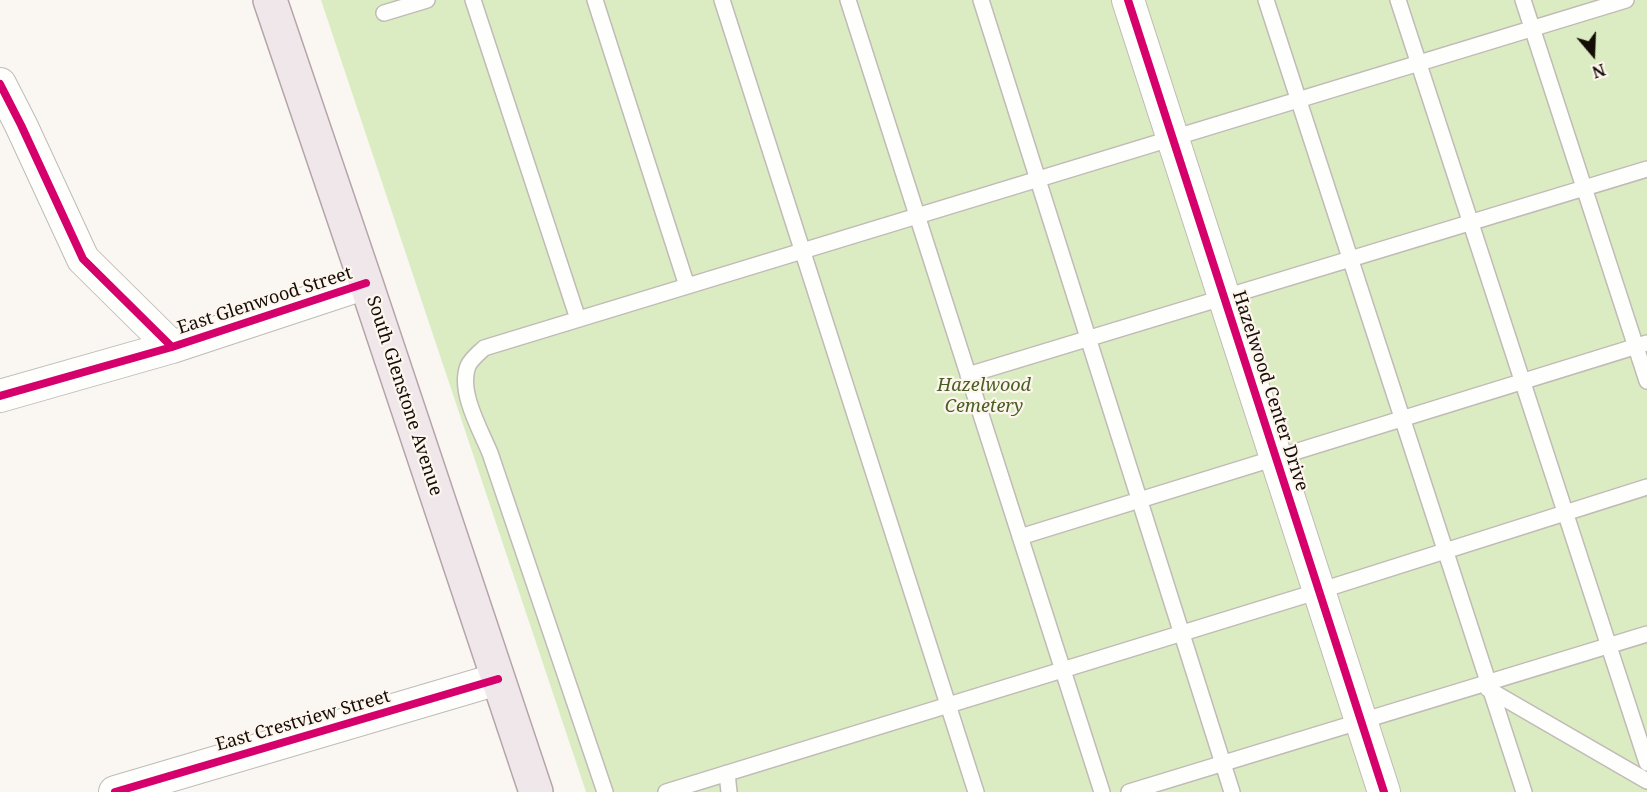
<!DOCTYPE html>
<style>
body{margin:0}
#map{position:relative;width:1647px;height:792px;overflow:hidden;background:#faf6f2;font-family:"Noto Serif",serif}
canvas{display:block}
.north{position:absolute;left:1563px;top:24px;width:60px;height:60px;-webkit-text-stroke:4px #fef6ee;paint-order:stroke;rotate:161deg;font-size:16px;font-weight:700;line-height:24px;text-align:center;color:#130d06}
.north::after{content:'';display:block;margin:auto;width:21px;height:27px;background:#130d06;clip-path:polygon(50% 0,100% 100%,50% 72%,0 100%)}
</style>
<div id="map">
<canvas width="1647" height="792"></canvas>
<div class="north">N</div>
</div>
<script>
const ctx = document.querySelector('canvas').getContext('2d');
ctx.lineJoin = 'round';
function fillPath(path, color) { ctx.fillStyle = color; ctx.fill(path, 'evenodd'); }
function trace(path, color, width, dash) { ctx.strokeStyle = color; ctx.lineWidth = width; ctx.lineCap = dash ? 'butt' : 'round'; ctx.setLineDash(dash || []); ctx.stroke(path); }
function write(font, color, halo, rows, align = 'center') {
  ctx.font = font + ' "Noto Serif",serif'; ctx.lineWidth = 4.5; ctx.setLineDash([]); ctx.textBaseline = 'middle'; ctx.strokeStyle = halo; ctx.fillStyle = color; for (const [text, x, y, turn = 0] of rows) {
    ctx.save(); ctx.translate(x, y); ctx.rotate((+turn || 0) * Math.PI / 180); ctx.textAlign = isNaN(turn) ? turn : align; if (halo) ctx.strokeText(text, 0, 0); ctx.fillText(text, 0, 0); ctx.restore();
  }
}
fillPath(new Path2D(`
 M 321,0 L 1647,0 L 1647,792 L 586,792 Z`), '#dbecc2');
const service = new Path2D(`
 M 473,0 L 578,319
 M 595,0 L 687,286
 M 722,0 L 976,792
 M 848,0 L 1102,792
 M 981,0 L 1232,792
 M 1266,0 L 1524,792
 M 1398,0 L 1647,763
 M 1523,0 L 1647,381
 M 384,13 L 427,0
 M 968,375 L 1647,169
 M 1020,537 L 1647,343
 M 1488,689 L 1647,781
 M 727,773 L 729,792
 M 605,792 L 490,453 C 480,429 458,391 468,366 C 471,359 479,353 484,348 L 1626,0
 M 666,792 L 1319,591 L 1647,487
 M 1129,792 L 1647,634`);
const minor = new Path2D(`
 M 1128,0 L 1384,792
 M 0,84 L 21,125 L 83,259 L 172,347
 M 0,396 L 172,347 L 366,283
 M 115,792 L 498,679`);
const primary = new Path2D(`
 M 270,0 L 366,283 L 536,792`);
trace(service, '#c0bbb6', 18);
trace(minor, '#c0bbb6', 34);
trace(primary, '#b5a5ab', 36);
trace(service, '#fefefd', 15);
trace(minor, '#fefefd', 32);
trace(primary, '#f0e7eb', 33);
trace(new Path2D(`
 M 1128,0 L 1384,792
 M 0,84 L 21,125 L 83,259 L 172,347
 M 0,396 L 172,347 L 366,283
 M 115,792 L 498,679`), '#d6006c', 8);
write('18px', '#130d06', '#fef6ee', [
 ["East Glenwood Street",265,301,-18],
 ["Hazelwood Center Drive",1270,391,72],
 ["South Glenstone Avenue",404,396,72],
 ["East Crestview Street",303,721,-16]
]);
write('italic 18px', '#476022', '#fef6ee', [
 ["Hazelwood",984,386],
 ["Cemetery",984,407]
]);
</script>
